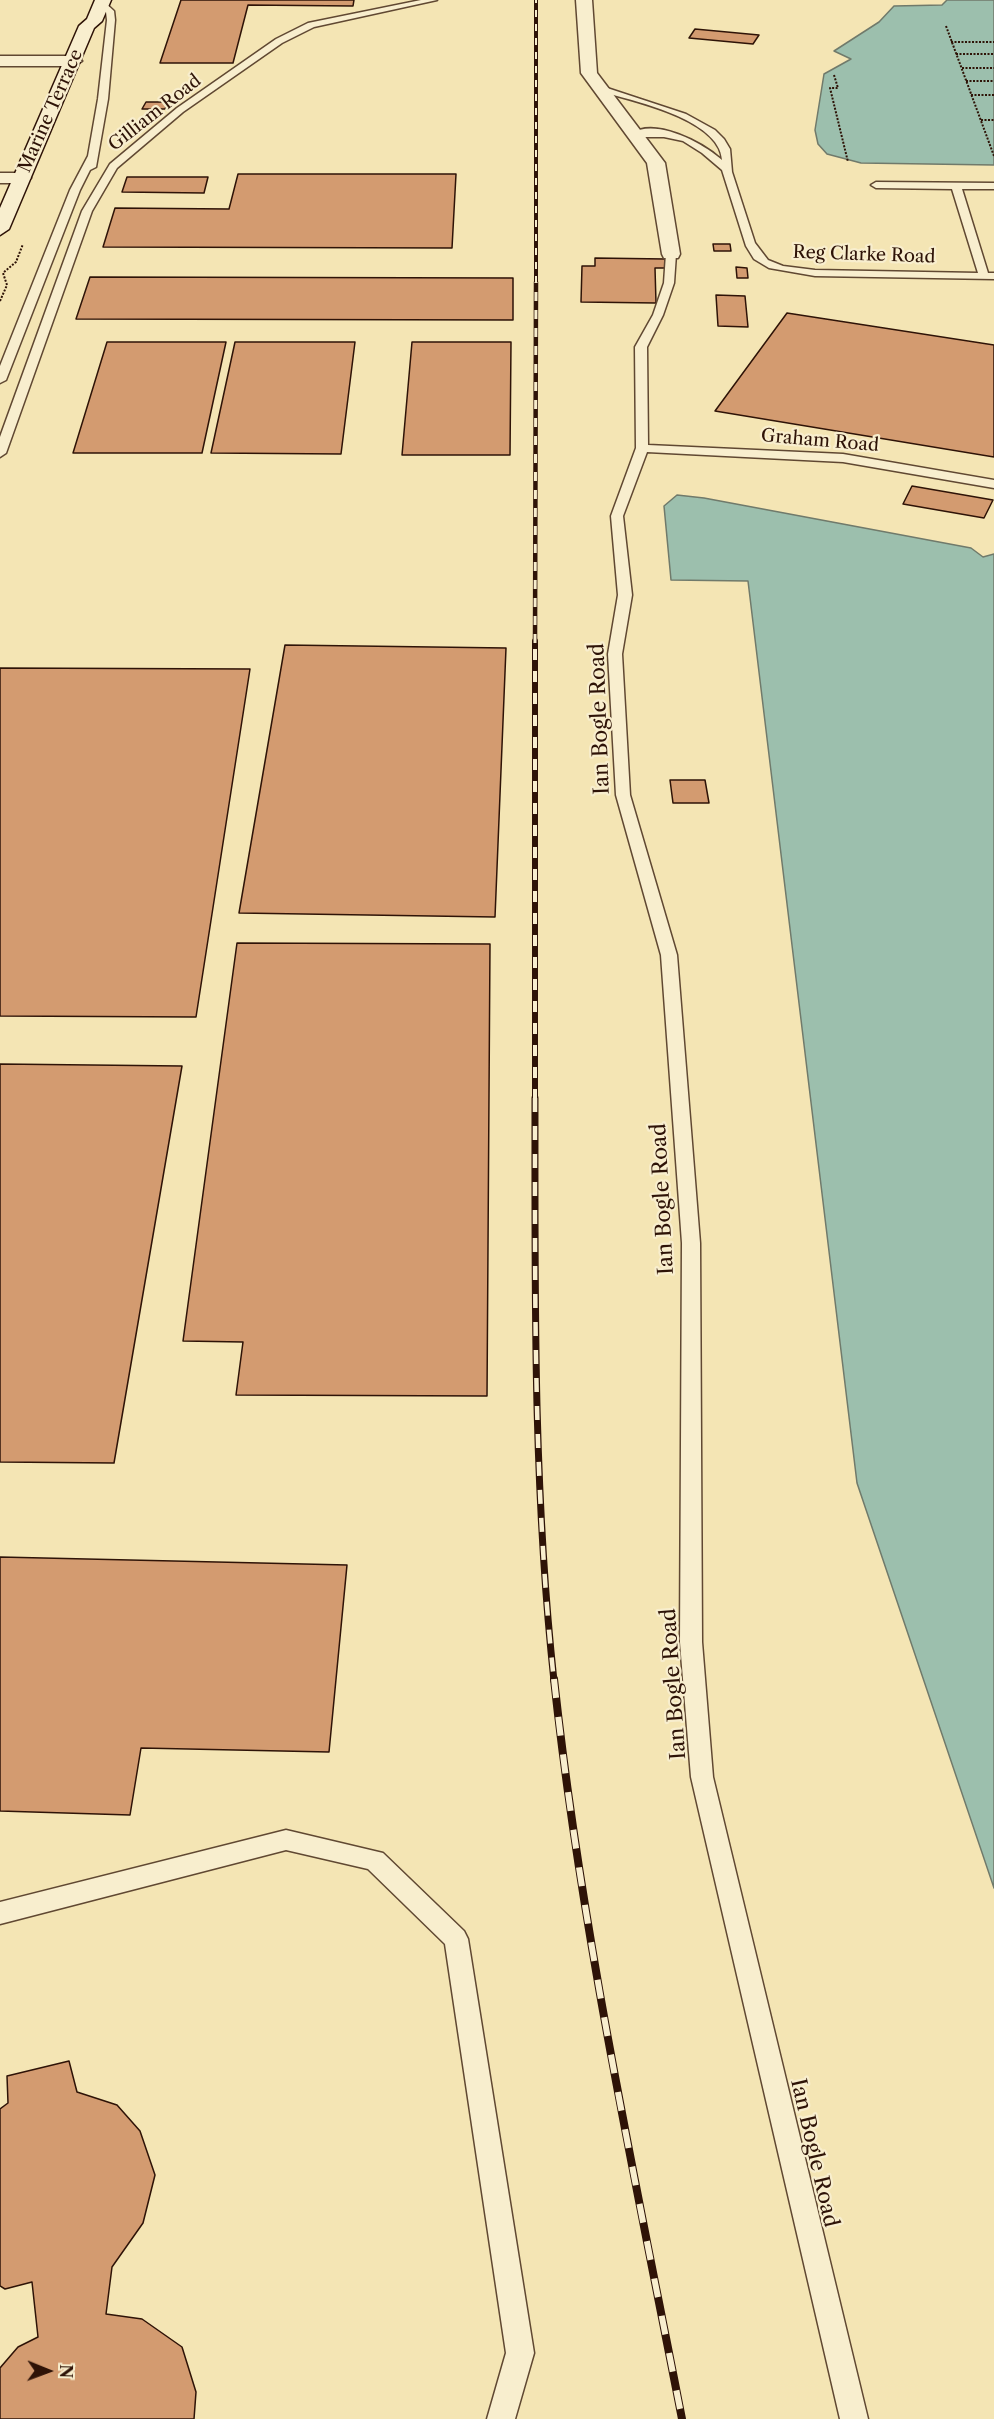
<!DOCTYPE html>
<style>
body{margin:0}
#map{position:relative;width:994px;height:2419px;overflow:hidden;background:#f4e5b4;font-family:"Libre Caslon Text",serif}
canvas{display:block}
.north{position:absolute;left:18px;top:2341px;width:60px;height:60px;-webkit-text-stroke:4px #f8eece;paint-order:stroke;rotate:91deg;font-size:16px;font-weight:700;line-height:24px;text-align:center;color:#2e1307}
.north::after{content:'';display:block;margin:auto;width:21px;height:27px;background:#2e1307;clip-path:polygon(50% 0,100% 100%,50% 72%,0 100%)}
</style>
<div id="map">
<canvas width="994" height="2419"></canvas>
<div class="north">N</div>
</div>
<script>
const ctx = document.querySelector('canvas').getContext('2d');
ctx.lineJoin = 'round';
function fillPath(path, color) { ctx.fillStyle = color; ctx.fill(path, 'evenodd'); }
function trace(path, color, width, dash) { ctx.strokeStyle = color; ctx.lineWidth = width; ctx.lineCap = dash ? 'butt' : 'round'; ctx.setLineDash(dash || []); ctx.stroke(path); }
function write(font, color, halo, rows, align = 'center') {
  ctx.font = font + ' "Libre Caslon Text",serif'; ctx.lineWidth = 4.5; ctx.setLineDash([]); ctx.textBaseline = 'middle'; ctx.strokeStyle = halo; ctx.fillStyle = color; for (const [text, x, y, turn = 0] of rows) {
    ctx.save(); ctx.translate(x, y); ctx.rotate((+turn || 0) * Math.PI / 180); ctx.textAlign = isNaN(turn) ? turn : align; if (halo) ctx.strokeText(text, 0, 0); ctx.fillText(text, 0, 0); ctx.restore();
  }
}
const water = new Path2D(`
 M 947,0 L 994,0 L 994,165 L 861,163 L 827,154 L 818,144 L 815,130 L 824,74 L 851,59 L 834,51 L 879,22 L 894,6 L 942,5 Z
 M 677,495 L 704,498 L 971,548 L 983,557 L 994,554 L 994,1888 L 857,1483 L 748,581 L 671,580 L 664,506 Z`);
fillPath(water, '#9cbfad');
trace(water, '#707a6b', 1.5);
const building = new Path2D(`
 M 181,0 L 354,0 L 353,6 L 248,5 L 233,63 L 160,63 Z
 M 695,29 L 759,35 L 753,44 L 689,38 Z
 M 146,102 L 168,102 L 165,109 L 142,109 Z
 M 238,174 L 456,174 L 452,248 L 103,247 L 115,208 L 229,209 Z
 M 127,177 L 208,177 L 204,193 L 122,192 Z
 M 713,244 L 730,244 L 731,251 L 714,251 Z
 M 595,258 L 665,259 L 665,268 L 655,268 L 656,303 L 581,302 L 582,266 L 595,266 Z
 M 736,267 L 747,268 L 748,278 L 737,278 Z
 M 90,277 L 513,278 L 513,320 L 76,319 Z
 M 716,295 L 745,296 L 748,327 L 718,326 Z
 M 787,313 L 994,345 L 994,457 L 715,411 Z
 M 107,342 L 226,342 L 202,453 L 73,453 Z
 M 235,342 L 355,342 L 341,454 L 211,453 Z
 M 412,342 L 511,342 L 510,455 L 402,455 Z
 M 912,486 L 993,500 L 984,518 L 903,504 Z
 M 285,645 L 506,648 L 495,917 L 239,913 Z
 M 0,668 L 250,669 L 196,1017 L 0,1016 Z
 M 670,780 L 705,780 L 709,803 L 673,803 Z
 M 237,943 L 490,944 L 487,1396 L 236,1395 L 243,1342 L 183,1341 Z
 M 0,1064 L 182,1066 L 114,1463 L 0,1462 Z
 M 0,1557 L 347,1565 L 329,1752 L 141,1748 L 130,1815 L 0,1811 Z
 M 69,2061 L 77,2092 L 117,2105 L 140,2131 L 155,2175 L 143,2223 L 112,2267 L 106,2314 L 142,2319 L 182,2347 L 196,2392 L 194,2419 L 0,2419 L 0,2368 L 18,2347 L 38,2337 L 32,2282 L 5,2289 L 0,2286 L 0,2109 L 8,2103 L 7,2076 Z`);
fillPath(building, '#d39b70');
trace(building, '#2e1307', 1.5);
const lane = new Path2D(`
 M 102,0 L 114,11 L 115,20 L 108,99 L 96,167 L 90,170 L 80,190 L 6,380 L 0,383 L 0,366 L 70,190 L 88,156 L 98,99 L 107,20 L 106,12 L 98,3 Z
 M 421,0 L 437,0 L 314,27 L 282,43 L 183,112 L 117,168 L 92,211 L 6,453 L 0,457 L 0,437 L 82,211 L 110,164 L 177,108 L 276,39 L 308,23 Z
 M 601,86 L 686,114 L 715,130 L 724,139 L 730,149 L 732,172 L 755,243 L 768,260 L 783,266 L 815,270 L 978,273 L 952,189 L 876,188 L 871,185 L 876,182 L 994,183 L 994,189 L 962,189 L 988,273 L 994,273 L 994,279 L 815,276 L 769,268 L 754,259 L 746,246 L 722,170 L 702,153 L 683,141 L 664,137 L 636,137 L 631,134 C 655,117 703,143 722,160 C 720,119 631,100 598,91 L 596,89 Z
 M 671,251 L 676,254 L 674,283 L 663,315 L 647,347 L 648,445 L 843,454 L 994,480 L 994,488 L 843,462 L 647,452 L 623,516 L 632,595 L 622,654 L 630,795 L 677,955 L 700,1243 L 702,1642 L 713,1777 L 868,2419 L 840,2419 L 691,1777 L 680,1642 L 682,1243 L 661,955 L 616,795 L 608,654 L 618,595 L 611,516 L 636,448 L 635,347 L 653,315 L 664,283 L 666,254 Z
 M 286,1830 L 383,1853 L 464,1931 L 468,1939 L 534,2353 L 515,2419 L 487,2419 L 506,2353 L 445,1944 L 368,1869 L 286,1850 L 0,1924 L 0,1902 Z`);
const street = new Path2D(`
 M 576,0 L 592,0 L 597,73 L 665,163 L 680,254 L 678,258 L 664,258 L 662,254 L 647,163 L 581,73 Z
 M 0,56 L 74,56 L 82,61 L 74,66 L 0,66 Z
 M 0,173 L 22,173 L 31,178 L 22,183 L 0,183 Z`);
const secondary = new Path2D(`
 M 95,0 L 111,0 L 102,21 L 94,28 L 9,229 L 0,235 L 0,208 L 79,26 L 87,19 Z`);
trace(lane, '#604832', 3);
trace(street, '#604832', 3);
trace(secondary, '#2e1307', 3);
trace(new Path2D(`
 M 946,26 L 994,156
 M 951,42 L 994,42
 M 956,54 L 994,54
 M 962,68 L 994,68
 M 834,75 L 838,88 L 830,88 L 848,162
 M 966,81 L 994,81
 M 971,95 L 994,95
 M 981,120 L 994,120
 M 0,301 L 7,285 L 3,273 L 16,262 L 23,244`), '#2e1307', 2, [2, 1.5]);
fillPath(lane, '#f8eece');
fillPath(street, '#f8eece');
fillPath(secondary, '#f8eece');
const railFar4 = new Path2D(`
 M 536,283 L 536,0`);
const railFar3 = new Path2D(`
 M 535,643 L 536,282`);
const railFar2 = new Path2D(`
 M 535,1100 L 535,641`);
const railFar1 = new Path2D(`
 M 535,1098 C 535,1293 533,1487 554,1681`);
const rail = new Path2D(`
 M 554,1679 C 581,1928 634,2173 682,2419`);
trace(railFar4, '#2e1307', 4);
trace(railFar3, '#2e1307', 4.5);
trace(railFar2, '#2e1307', 6);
trace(railFar1, '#2e1307', 7);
trace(rail, '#2e1307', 8);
trace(railFar4, '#f8eece', 2, [7]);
trace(railFar3, '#f8eece', 3, [9]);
trace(railFar2, '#f8eece', 4, [11]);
trace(railFar1, '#f8eece', 4.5, [14]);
trace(rail, '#f8eece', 6, [19]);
write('18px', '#2e1307', '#f8eece', [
 ["Marine Terrace",51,111,-66],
 ["Gilliam Road",155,113,-38],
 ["Reg Clarke Road",864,255,2],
 ["Graham Road",820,441,5]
]);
write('21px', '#2e1307', '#f8eece', [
 ["Ian Bogle Road",600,719,-92],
 ["Ian Bogle Road",663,1199,-93],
 ["Ian Bogle Road",674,1684,-94],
 ["Ian Bogle Road",814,2153,77]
]);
</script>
